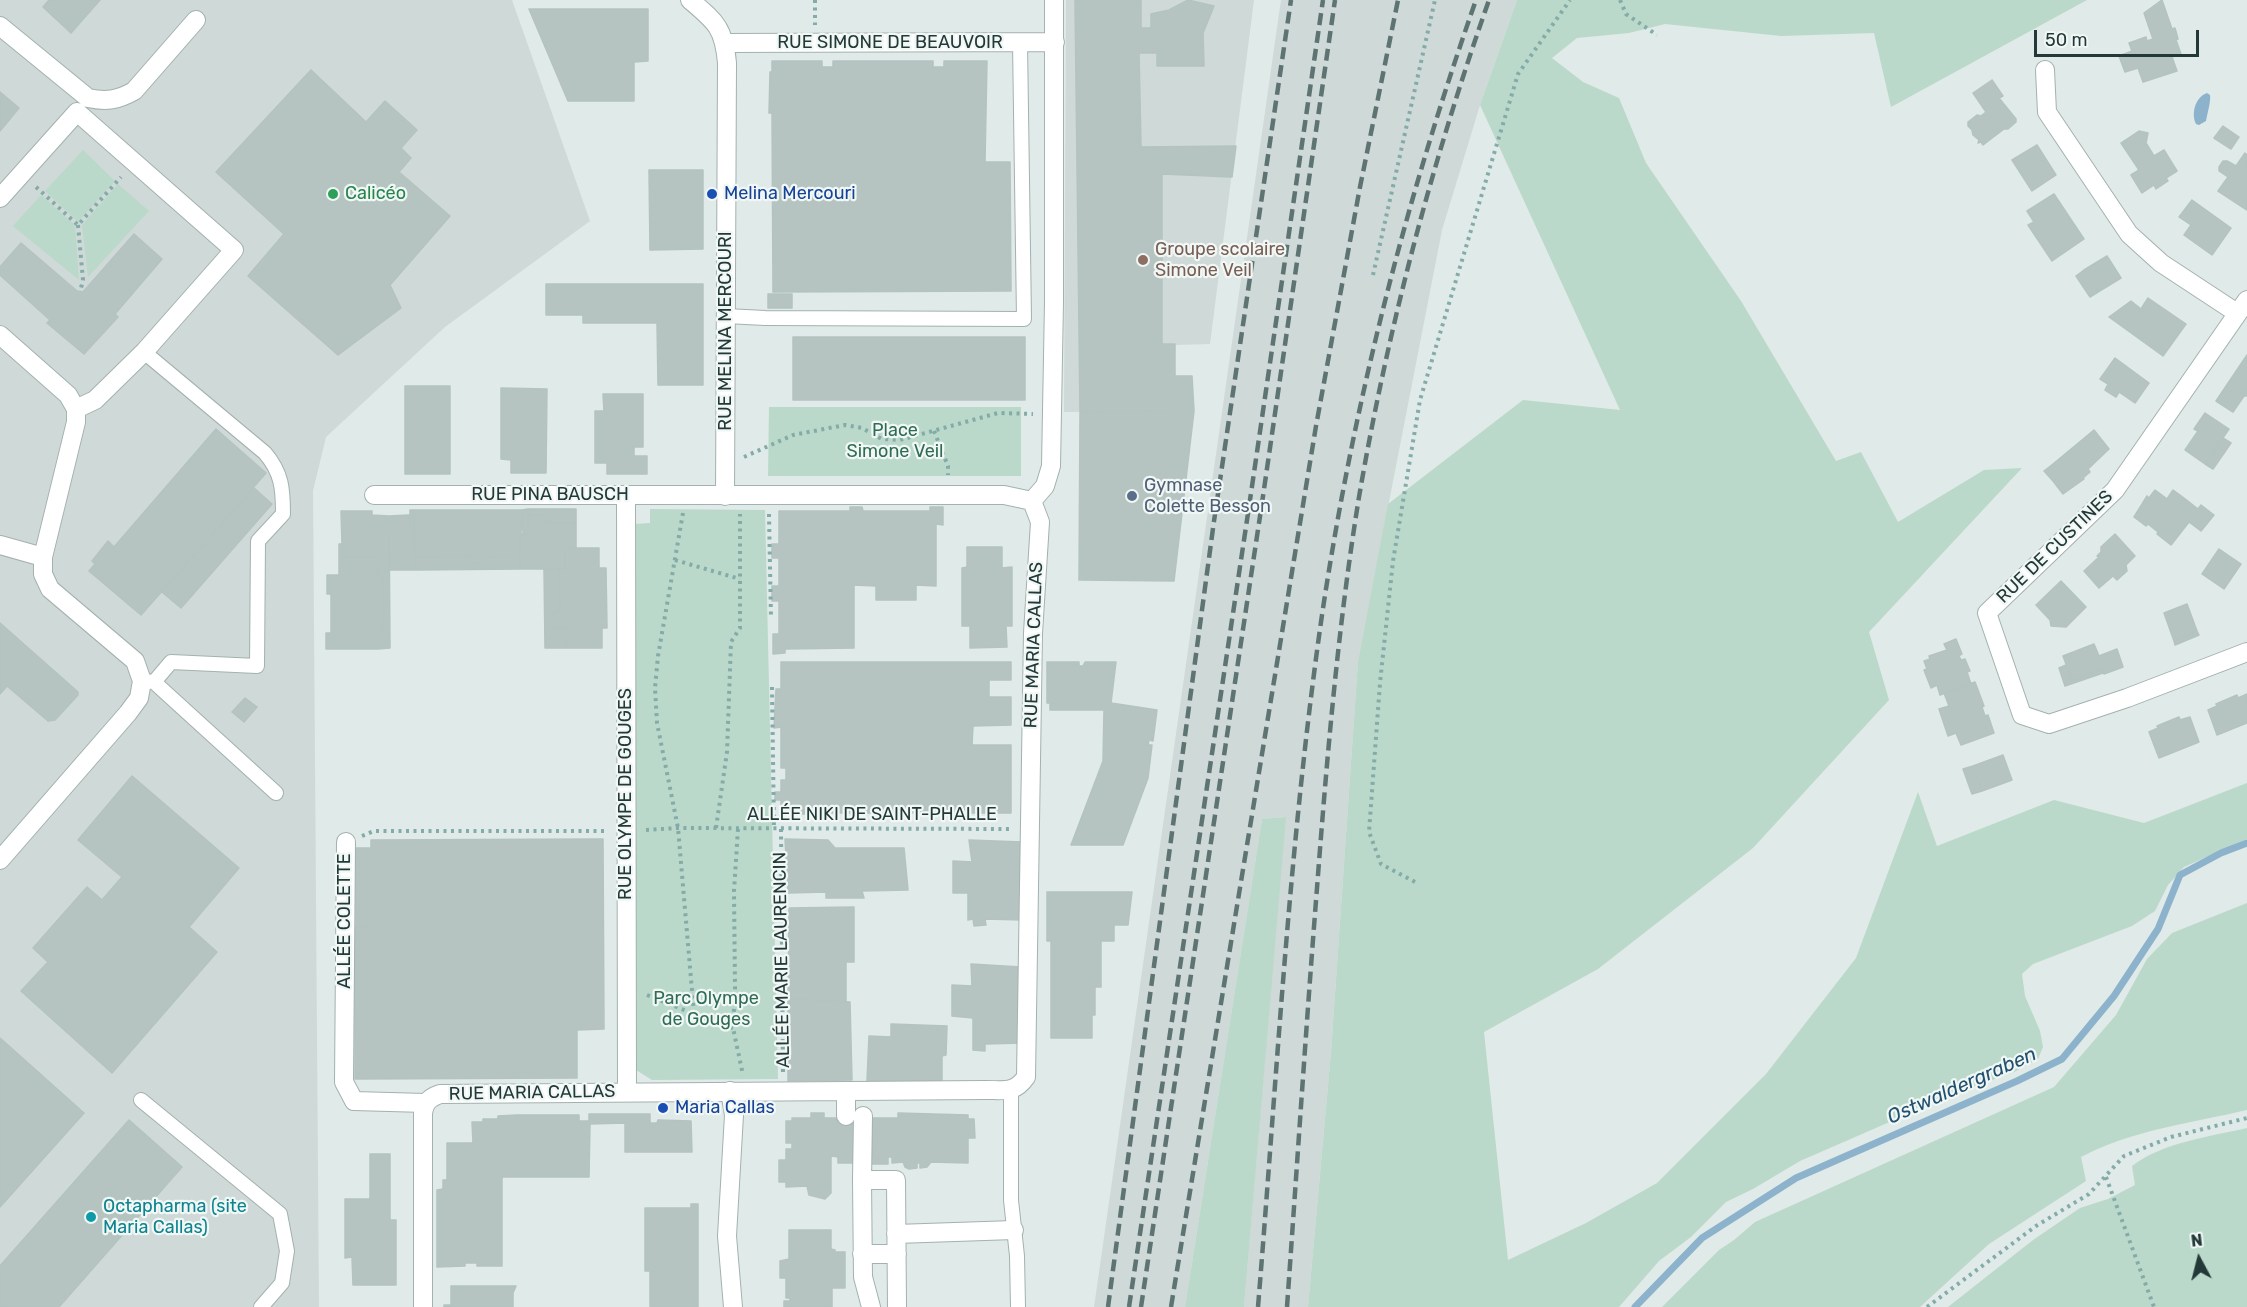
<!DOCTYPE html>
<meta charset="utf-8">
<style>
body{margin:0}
#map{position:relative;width:2247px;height:1307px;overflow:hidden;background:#e0eae8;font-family:Rubik,sans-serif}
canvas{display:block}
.north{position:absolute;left:2169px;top:1229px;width:60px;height:60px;-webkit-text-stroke:4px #f0f7f5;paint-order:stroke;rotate:353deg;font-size:16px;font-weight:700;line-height:24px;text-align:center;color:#223938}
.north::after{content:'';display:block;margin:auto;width:21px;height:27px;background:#223938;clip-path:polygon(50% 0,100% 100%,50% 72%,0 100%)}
.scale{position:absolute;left:2034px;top:30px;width:165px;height:27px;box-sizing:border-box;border:3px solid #223938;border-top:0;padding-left:8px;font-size:18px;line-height:21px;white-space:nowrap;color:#223938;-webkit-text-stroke:4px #f0f7f5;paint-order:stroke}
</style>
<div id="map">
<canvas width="2247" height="1307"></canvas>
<div class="north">N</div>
<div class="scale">50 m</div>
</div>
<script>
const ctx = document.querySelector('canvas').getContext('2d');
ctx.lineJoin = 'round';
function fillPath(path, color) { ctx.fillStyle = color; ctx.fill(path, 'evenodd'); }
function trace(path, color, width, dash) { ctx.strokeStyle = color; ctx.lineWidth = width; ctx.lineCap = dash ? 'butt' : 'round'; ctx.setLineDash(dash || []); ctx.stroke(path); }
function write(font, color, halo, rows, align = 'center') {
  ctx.font = font + ' Rubik,sans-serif'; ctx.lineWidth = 4.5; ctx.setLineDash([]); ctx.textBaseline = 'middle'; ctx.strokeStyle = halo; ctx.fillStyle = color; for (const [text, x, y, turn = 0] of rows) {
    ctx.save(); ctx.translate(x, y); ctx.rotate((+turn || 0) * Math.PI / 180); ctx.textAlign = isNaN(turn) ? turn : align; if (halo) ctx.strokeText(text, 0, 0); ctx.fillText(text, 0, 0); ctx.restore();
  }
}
fillPath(new Path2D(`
 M 0,0 L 512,0 L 590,221 L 445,327 L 326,437 L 313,491 L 319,1307 L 0,1307 Z
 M 1066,0 L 1254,0 L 1210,344 L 1175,345 L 1175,376 L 1192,376 L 1194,411 L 1064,412 Z
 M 1281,0 L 1517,0 L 1480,105 L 1442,230 L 1358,661 L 1331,1052 L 1308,1307 L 1244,1307 L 1285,817 L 1262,819 L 1185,1307 L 1094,1307 Z`), '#cfd9d7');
fillPath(new Path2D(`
 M 1517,0 L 2087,0 L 1891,107 L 1874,33 L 1781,36 L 1665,24 L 1629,33 L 1577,38 L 1552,58 L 1583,82 L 1619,98 L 1646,163 L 1741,301 L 1836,461 L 1861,452 L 1898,522 L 1984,470 L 2022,468 L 1869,632 L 1889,700 L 1753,848 L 1598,969 L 1484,1032 L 1508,1260 L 1586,1223 L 1657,1183 L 1766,1074 L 1856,958 L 1918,792 L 1937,846 L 2054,800 L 2144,823 L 2247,783 L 2247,839 L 2184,867 L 2168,885 L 2155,911 L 2132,926 L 2033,964 L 2022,974 L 2025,996 L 2040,1031 L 2043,1047 L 2038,1059 L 2014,1072 L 1954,1094 L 1800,1161 L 1753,1189 L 1726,1202 L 1691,1237 L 1659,1261 L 1619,1307 L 1308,1307 L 1331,1052 L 1358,661 L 1388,504 L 1523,400 L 1620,410 L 1480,105 Z
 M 83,150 L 115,181 L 78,222 L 45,191 Z
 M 118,184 L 149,211 L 88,277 L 82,225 Z
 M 41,195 L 75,225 L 79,280 L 13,226 Z
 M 769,407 L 1021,407 L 1021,476 L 768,476 Z
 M 650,509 L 765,510 L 778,1079 L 652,1080 L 636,1070 L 634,524 L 650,523 Z
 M 1286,817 L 1244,1307 L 1185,1307 L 1262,819 Z
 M 2247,903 L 2247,1110 C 2192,1123 2132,1130 2081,1157 L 2086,1181 L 1989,1244 L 1920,1307 L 1662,1307 L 1719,1250 L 1734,1240 L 1755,1222 L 2054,1087 L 2116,1015 L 2147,959 L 2172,933 Z
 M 2247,1128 L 2247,1307 L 1948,1307 L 2033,1240 L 2080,1208 L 2108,1199 L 2135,1185 L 2132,1166 C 2164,1142 2208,1137 2247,1128 Z`), '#bbd9ca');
fillPath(new Path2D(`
 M 2207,93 L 2210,95 C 2211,102 2207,114 2206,121 L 2199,125 L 2196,124 C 2191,114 2195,97 2207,93 Z`), '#8cb3cb');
trace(new Path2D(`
 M 1635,1307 L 1702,1238 L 1796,1178 L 2017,1081 L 2062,1059 L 2114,996 L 2158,929 L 2180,875 L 2221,853 L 2247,843`), '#8cb3cb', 7);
const building = new Path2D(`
 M 49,0 L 100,0 L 71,33 L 43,7 Z
 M 1075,0 L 1141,0 L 1141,28 L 1151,28 L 1151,14 L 1169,10 L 1188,0 L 1214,6 L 1203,33 L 1204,66 L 1157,66 L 1157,53 L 1139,53 L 1141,147 L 1236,146 L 1232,177 L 1162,174 L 1162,344 L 1175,344 L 1175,376 L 1192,376 L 1194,411 L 1080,412 Z
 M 2162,0 L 2172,29 L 2175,28 L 2178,39 L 2176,40 L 2181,54 L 2172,57 L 2177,71 L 2143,82 L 2138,68 L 2125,72 L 2119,56 L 2132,51 L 2129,43 L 2146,37 L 2147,41 L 2153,39 L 2144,13 Z
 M 529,9 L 648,9 L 648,61 L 634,62 L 634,101 L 568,101 Z
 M 772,61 L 822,61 L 822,67 L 833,67 L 833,61 L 933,61 L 933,67 L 944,67 L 944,61 L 987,61 L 985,162 L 1010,162 L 1011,291 L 773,292 L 772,113 L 769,113 L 770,72 L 772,72 Z
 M 311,70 L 366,122 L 385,101 L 417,130 L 401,148 L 411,158 L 399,172 L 450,216 L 390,285 L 401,308 L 338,355 L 248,276 L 284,234 L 216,172 Z
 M 1992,80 L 2003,96 L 1999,98 L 2016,119 L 2016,122 L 2008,129 L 2004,129 L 1983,145 L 1981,142 L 1978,143 L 1979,140 L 1973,135 L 1972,130 L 1968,126 L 1968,122 L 1977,115 L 1981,116 L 1986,112 L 1973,93 Z
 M 0,92 L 19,108 L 0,131 Z
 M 2223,126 L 2239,137 L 2231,149 L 2214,138 Z
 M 2139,131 L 2148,133 L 2146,143 L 2154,156 L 2164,150 L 2177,171 L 2166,178 L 2168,181 L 2156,189 L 2154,185 L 2142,193 L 2131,175 L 2139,170 L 2121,143 Z
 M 2037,145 L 2056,175 L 2032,191 L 2012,160 Z
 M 2245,153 L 2247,155 L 2247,210 L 2218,191 L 2228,177 L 2219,171 L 2219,167 L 2223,161 L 2227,161 L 2236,166 Z
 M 649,170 L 703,170 L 703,249 L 650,250 Z
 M 2054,194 L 2084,239 L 2052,261 L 2028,225 L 2034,222 L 2027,211 Z
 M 2192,200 L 2231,228 L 2212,255 L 2184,235 L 2191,225 L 2179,217 Z
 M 134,234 L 162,259 L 115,314 L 118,317 L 84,354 L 47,323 L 50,320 L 0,275 L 0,267 L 21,243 L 77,291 L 83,292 Z
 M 2107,256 L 2121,278 L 2098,292 L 2084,270 Z
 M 2084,270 L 2098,292 L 2090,297 L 2076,276 Z
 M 546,284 L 703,284 L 703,385 L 658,385 L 657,323 L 583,323 L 583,315 L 546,315 Z
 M 768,294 L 792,294 L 792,308 L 768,308 Z
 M 2148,298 L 2186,324 L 2163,356 L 2109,317 L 2131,301 L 2141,309 Z
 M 793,337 L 1025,337 L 1025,400 L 793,400 Z
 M 2247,355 L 2247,396 L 2244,396 L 2233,412 L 2216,401 Z
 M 2115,358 L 2149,383 L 2135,403 L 2119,392 L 2116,397 L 2105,390 L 2108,384 L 2100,379 Z
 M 405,386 L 450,386 L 450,474 L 405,474 Z
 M 501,388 L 547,389 L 546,473 L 511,473 L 511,460 L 501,459 Z
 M 603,394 L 643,394 L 643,447 L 634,447 L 634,456 L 647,456 L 647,474 L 607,474 L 607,463 L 595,463 L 595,411 L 604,411 Z
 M 1194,411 L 1174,581 L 1079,580 L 1080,412 Z
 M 2205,413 L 2229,429 L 2205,464 L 2185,450 L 2198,431 L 2194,429 Z
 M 216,429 L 266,473 L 141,615 L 89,571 L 95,564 L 92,561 L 108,541 L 114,547 Z
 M 2094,430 L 2109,449 L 2088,469 L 2090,472 L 2083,478 L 2084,479 L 2063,494 L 2053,481 L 2061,474 L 2053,464 Z
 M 2223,438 L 2231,443 L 2213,469 L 2205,464 Z
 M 2053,464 L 2061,474 L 2053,481 L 2044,471 Z
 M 254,488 L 272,504 L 181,608 L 162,592 Z
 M 2155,490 L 2178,507 L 2184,498 L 2198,509 L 2201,505 L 2214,515 L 2201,531 L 2189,522 L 2171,545 L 2157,534 L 2158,532 L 2148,524 L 2146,526 L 2134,517 L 2147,496 L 2149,498 Z
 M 2173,490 L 2184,498 L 2178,507 L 2167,499 Z
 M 850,507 L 862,507 L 863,511 L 930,511 L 930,507 L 943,507 L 943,525 L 936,524 L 936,586 L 916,585 L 916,600 L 876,600 L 876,586 L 854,585 L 854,648 L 785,649 L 785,653 L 773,654 L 773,634 L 779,634 L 779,601 L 772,601 L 772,586 L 779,586 L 779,558 L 772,558 L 772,544 L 779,544 L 779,511 L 850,511 Z
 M 528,509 L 576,509 L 576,523 L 546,523 L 546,515 L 528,515 Z
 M 528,509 L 528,534 L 523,534 L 522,510 Z
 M 410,510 L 414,510 L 414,531 L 410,531 Z
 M 414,510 L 522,510 L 520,556 L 483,557 L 483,563 L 470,563 L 470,556 L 415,557 Z
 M 341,511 L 372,511 L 372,515 L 389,516 L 390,648 L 378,649 L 378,630 L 383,630 L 383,576 L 378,576 L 378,557 L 339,557 L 339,544 L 342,544 Z
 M 409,515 L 410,531 L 414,531 L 415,570 L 389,570 L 389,516 Z
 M 528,515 L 546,515 L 546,523 L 576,523 L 576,548 L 565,548 L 565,569 L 520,569 L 520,534 L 528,534 Z
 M 2115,534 L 2135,556 L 2126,565 L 2127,571 L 2117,580 L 2113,576 L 2099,588 L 2084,571 L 2099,557 L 2097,556 L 2101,552 L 2101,547 Z
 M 967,547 L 1002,547 L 1002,568 L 1012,567 L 1012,626 L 1006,626 L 1007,647 L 970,648 L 970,626 L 962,626 L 962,568 L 967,567 Z
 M 565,548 L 599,548 L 599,568 L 606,568 L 607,628 L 602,628 L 602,648 L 566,648 L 565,628 L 554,628 L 554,612 L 560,612 L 559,569 L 565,569 Z
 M 2219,549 L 2241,564 L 2224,589 L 2202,574 Z
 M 470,556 L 470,563 L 483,563 L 483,557 L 520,556 L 520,569 L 415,570 L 415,557 Z
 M 339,557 L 378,557 L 378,576 L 383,576 L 383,630 L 378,630 L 378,649 L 326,649 L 326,633 L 331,633 L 331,594 L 327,594 L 327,575 L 339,575 Z
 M 544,569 L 559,569 L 560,612 L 554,612 L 554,628 L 565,628 L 566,648 L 545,648 Z
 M 2061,581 L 2086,607 L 2066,627 L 2051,626 L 2050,620 L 2036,605 Z
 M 2187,604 L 2197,631 L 2174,641 L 2164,613 Z
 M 0,623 L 78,692 L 78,695 L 55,720 L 48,721 L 7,686 L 0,694 Z
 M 2197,631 L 2199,635 L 2175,645 L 2174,641 Z
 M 1956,639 L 1962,654 L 1959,656 L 1961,660 L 1965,659 L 1970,671 L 1967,672 L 1971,684 L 1940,695 L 1937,685 L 1931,688 L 1924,670 L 1927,669 L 1924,661 L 1930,659 L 1929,656 L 1947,650 L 1944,644 Z
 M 2094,644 L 2099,656 L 2117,649 L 2123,667 L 2104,674 L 2102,669 L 2072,680 L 2063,656 Z
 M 781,662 L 1011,662 L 1011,680 L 989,680 L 989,697 L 1011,697 L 1011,725 L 973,726 L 972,745 L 1011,745 L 1011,813 L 825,813 L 825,815 L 781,813 L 781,800 L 775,800 L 775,792 L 781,792 L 781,780 L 786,780 L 786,768 L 781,768 L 781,727 L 774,728 L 776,689 L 781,689 Z
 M 1047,662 L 1079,662 L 1079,666 L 1083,666 L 1085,662 L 1116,662 L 1111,703 L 1157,710 L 1153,741 L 1149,740 L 1148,745 L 1152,745 L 1148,778 L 1123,845 L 1071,845 L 1103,761 L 1104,710 L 1050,710 L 1050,703 L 1047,703 Z
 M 2066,665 L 2072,680 L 2102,669 L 2103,673 L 2065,686 L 2059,668 Z
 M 1975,682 L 1984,706 L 1982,707 L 1985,716 L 1988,715 L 1994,733 L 1961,745 L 1956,733 L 1948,736 L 1939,709 L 1949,706 L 1944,693 Z
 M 2247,694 L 2247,723 L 2217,735 L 2208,710 L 2217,706 L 2216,704 L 2237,695 L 2238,698 Z
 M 245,698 L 257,707 L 244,722 L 232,712 Z
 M 2179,717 L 2180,720 L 2190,717 L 2199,742 L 2159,758 L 2149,732 L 2158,728 L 2157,726 Z
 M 2003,755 L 2012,780 L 1982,791 L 1973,766 Z
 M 1973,766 L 1982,791 L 1972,794 L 1963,769 Z
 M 132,776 L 239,868 L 189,927 L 217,952 L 112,1073 L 21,991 L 48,962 L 33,948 L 87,887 L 102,900 L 122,877 L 78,840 Z
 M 603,839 L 604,1029 L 577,1030 L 577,1078 L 355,1079 L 355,927 L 371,927 L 356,926 L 356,848 L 371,848 L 371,840 Z
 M 785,839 L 828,840 L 835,848 L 904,848 L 908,890 L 862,891 L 864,898 L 826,898 L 826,892 L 788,893 Z
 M 969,840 L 1022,842 L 1023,920 L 985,919 L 986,925 L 974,926 L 973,919 L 968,920 L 968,893 L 953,893 L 953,861 L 972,862 Z
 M 1047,892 L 1132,892 L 1128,925 L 1114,925 L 1114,941 L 1101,941 L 1101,987 L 1095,987 L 1095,1015 L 1092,1015 L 1092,1038 L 1051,1038 L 1051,941 L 1047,941 Z
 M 854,907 L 854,962 L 846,962 L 846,1002 L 788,999 L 789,908 Z
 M 971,964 L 1021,967 L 1023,1043 L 985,1044 L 985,1051 L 973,1050 L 973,1018 L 952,1016 L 952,985 L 972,986 Z
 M 788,999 L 850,1002 L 852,1080 L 788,1081 Z
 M 891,1024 L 947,1026 L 946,1055 L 942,1056 L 942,1081 L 867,1081 L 869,1036 L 891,1037 Z
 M 0,1038 L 84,1113 L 0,1207 Z
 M 811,1113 L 824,1113 L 824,1118 L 854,1118 L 854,1156 L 856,1163 L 838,1163 L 838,1157 L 831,1156 L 831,1193 L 825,1199 L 809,1195 L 807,1186 L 786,1187 L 786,1182 L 779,1182 L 779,1160 L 786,1160 L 786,1149 L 792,1149 L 792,1143 L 786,1143 L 786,1121 L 792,1121 L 792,1118 L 811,1118 Z
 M 898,1113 L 968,1115 L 968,1119 L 974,1119 L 975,1138 L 968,1138 L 968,1163 L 931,1162 L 927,1167 L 920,1168 L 920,1163 L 917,1163 L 917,1168 L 909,1169 L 905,1167 L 903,1162 L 892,1163 L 892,1157 L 888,1157 L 888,1164 L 870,1164 L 870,1156 L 872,1156 L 872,1118 L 898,1118 Z
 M 589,1114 L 650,1114 L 650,1123 L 657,1123 L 658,1120 L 691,1121 L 692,1152 L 625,1152 L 625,1123 L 590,1124 L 589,1177 L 502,1177 L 502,1266 L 477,1266 L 477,1263 L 465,1263 L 465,1266 L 437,1267 L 437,1190 L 443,1189 L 443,1180 L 447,1180 L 447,1143 L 473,1143 L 472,1122 L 483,1122 L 483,1119 L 498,1119 L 498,1116 L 517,1115 L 579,1115 L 579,1121 L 589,1121 Z
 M 129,1120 L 182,1167 L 59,1307 L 0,1307 L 0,1266 Z
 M 370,1154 L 390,1154 L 390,1220 L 396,1220 L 396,1285 L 353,1285 L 352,1257 L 345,1258 L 345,1199 L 370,1199 Z
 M 691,1204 L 698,1204 L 698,1307 L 650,1307 L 650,1271 L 645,1271 L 645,1208 L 691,1208 Z
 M 789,1230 L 831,1230 L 831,1249 L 835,1250 L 835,1252 L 845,1252 L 845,1288 L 832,1288 L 832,1307 L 784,1307 L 784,1301 L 790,1301 L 790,1298 L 786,1298 L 786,1278 L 780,1278 L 780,1261 L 789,1259 Z
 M 451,1286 L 516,1286 L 513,1293 L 513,1307 L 444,1307 L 444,1305 L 451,1305 Z`);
fillPath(building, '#b6c4c1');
trace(building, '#b3c3c0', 1.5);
const lane = new Path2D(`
 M 726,316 L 765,318 L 1024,319 L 1020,42
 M 142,681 L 154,682 L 171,662 L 257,666 L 258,541 L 283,514 C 283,489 282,473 265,453 L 144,352
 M 154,682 L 276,793
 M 1011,1090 L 1011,1200 L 1017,1256 L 1018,1307
 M 141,1100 L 280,1214 L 287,1251 L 282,1283 L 261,1307`);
const street = new Path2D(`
 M 690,0 C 716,22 724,28 727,63 L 725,496
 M 0,26 L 88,98 C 106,102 118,100 134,91 L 196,20
 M 725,43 L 1055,42
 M 2045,70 L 2047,112 L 2129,234 L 2161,263 L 2237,313
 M 0,198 L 77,112 L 234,250 L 144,352 L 95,400 L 76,409
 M 2247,300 L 2115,490 L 1987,613 L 2022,715 L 2049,724 L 2127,698 L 2247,652
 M 0,335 L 68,395 L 76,409 L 76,422 L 43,557 L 43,574 L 50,589 L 135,661 L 142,681 L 139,698 L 128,713 L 0,860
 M 374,495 L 1004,495 L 1032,501 L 1040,522 L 1033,633 L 1026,1077 C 1015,1093 1005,1090 986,1090 L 440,1094 C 429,1098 425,1102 423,1113 L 423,1307
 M 626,495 L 627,1092
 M 1032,501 L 1045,486 L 1051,466 L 1054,302 L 1054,0
 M 0,545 L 43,557
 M 346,842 L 344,1082 L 354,1101 L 425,1103
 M 730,1091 L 734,1115 L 727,1236 L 733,1307
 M 846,1091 L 846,1116
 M 862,1180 L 863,1116
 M 896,1234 L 1014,1230
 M 862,1254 L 897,1254
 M 871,1307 L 863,1277 L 862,1180 L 896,1180 L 897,1307`);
trace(lane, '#a3b1b0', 16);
trace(street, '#a3b1b0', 20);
trace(new Path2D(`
 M 815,0 L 815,25
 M 1620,0 L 1626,14 L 1657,35
 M 36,187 L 78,225 L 121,177
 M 78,225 L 83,280 L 80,292
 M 1373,275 L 1435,0
 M 934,431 L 948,466 L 948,475
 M 744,457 L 793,435 L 845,425 L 862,428 L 882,439 L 900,440 L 998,413 L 1033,414
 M 683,513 L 658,656 L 655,688 L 657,723 L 678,828 L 694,1014
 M 769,514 L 771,618
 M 675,560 L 740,579
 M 772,687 L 774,829
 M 716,828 L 727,752 L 731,642 L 740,628 L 740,514
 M 738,829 L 734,891 L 735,989 L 733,1028 L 743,1075
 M 781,829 L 783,1074
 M 646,830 L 678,828 L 1010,829
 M 362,836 L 374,831 L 608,831
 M 1415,882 L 1381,864 L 1369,832 L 1380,683 L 1393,561 L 1420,400 L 1518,74 L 1570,0
 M 647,995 L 694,1014 L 733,1028
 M 2106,1177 L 2154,1307
 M 1927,1307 L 2036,1226 L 2089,1194 L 2124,1156 L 2171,1137 L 2247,1118`), '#83aba8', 4, [3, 4.5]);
trace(lane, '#fff', 14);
trace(street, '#fff', 18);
trace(new Path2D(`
 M 1108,1307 L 1214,521 L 1291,0
 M 1129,1307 L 1250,500 L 1323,0
 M 1141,1307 L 1262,503 L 1335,0
 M 1171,1307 L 1316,426 L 1360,187 L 1398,0
 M 1258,1307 C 1277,1076 1289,844 1322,615 C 1353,406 1406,199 1476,0
 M 1287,1307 C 1297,1167 1306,1027 1317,888 C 1327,757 1338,626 1359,497 C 1388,328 1432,162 1489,0`), '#5d7473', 4.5, [12, 6]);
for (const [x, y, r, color] of [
 [333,194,6,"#2e9e5b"],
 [712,194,6,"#1a4fb4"],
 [1143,260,6,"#8d6e63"],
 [1132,496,6,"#5c6f8a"],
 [663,1108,6,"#1a4fb4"],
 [91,1217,6,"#0f9aa8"]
]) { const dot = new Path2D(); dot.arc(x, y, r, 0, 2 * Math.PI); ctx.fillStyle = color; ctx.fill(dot); trace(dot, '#f0f7f5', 2); }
write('18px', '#223938', '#f0f7f5', [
 ["RUE SIMONE DE BEAUVOIR",890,43],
 ["RUE MELINA MERCOURI",726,331,-90],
 ["RUE PINA BAUSCH",550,495],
 ["RUE DE CUSTINES",2055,547,-44],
 ["RUE MARIA CALLAS",1034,645,-88],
 ["RUE OLYMPE DE GOUGES",626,794,-90],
 ["ALLÉE NIKI DE SAINT-PHALLE",872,815],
 ["ALLÉE COLETTE",345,921,-90],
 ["ALLÉE MARIE LAURENCIN",782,960,-91],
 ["RUE MARIA CALLAS",532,1093,-1]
]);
write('18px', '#27864d', '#f0f7f5', [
 ["Calicéo",345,194]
], 'left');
write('18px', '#164399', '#f0f7f5', [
 ["Melina Mercouri",724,194],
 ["Maria Callas",675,1108]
], 'left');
write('18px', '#785e54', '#f0f7f5', [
 ["Groupe scolaire",1155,250],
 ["Simone Veil",1155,271]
], 'left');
write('18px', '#306c55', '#f0f7f5', [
 ["Place",895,431],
 ["Simone Veil",895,452],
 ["Parc Olympe",706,999],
 ["de Gouges",706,1020]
]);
write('18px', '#4e5e75', '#f0f7f5', [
 ["Gymnase",1144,486],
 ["Colette Besson",1144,507]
], 'left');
write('18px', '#0d838f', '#f0f7f5', [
 ["Octapharma (site",103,1207],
 ["Maria Callas)",103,1228]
], 'left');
write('italic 20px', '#22506f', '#f0f7f5', [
 ["Ostwaldergraben",1962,1086,-24]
]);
</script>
